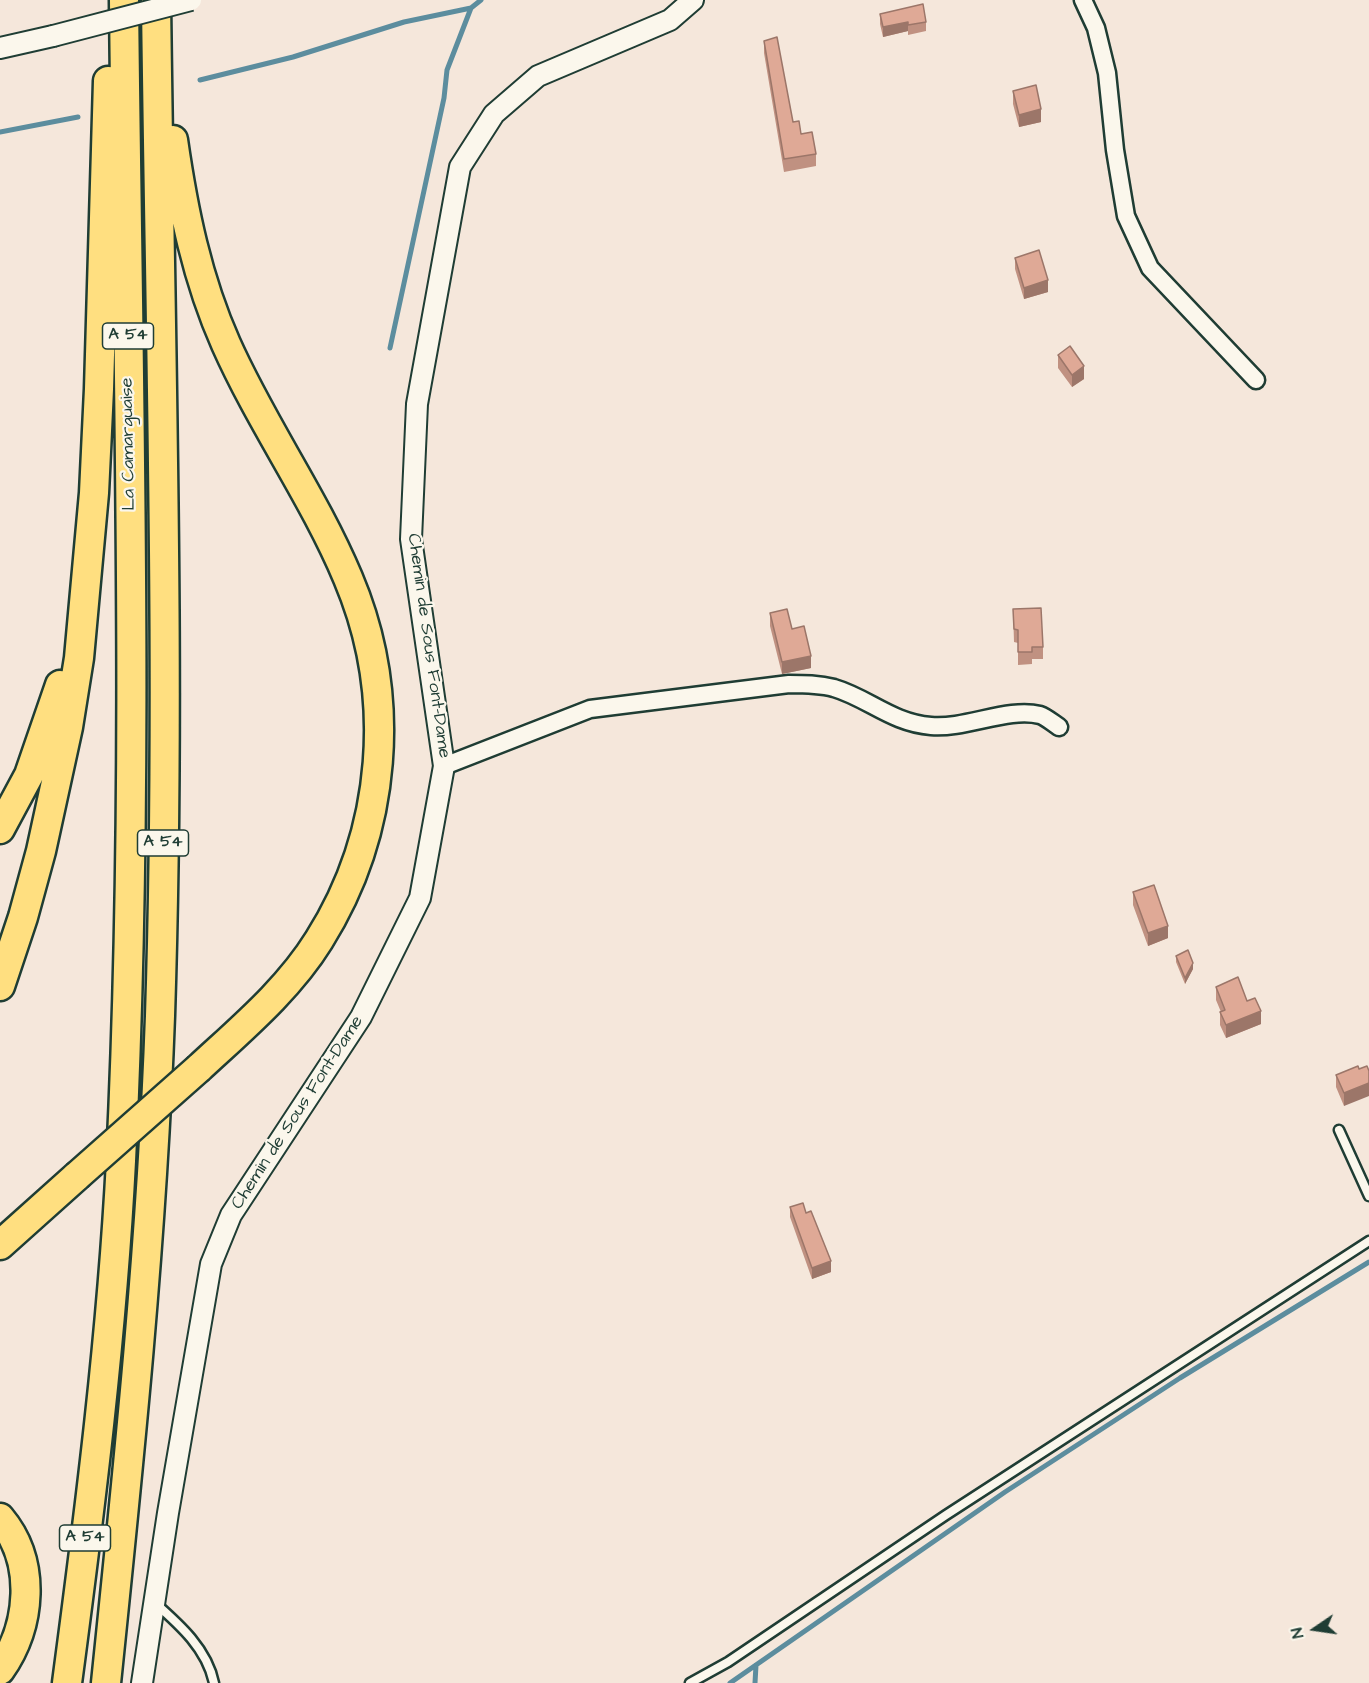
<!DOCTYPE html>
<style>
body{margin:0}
#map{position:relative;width:1369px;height:1683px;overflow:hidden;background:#f5e7db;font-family:"Architects Daughter",sans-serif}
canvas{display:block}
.north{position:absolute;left:1285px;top:1599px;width:60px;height:60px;-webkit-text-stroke:4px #fbf7ec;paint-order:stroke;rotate:257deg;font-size:16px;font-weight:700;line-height:24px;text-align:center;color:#1f3d34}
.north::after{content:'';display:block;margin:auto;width:21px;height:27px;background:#1f3d34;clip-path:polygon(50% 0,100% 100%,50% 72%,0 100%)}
</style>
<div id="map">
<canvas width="1369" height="1683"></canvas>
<div class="north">N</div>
</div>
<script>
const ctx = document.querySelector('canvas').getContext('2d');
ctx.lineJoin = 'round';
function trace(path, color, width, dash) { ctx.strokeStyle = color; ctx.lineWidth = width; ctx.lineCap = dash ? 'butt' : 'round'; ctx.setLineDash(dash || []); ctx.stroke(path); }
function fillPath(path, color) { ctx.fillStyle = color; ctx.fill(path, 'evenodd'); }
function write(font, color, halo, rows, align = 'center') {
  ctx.font = font + ' "Architects Daughter",sans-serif'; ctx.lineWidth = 4.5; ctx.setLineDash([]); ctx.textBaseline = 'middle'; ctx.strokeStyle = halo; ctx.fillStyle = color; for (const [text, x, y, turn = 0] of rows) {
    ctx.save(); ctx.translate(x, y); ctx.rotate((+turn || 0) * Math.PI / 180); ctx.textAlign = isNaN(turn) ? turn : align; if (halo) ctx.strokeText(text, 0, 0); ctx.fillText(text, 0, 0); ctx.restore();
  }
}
trace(new Path2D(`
 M 200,80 L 293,57 L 404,22 L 471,8 L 481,0
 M 0,132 L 78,117
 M 390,348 L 444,98 L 447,70 L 471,8
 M 730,1683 L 1005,1492 L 1180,1378 L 1369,1262
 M 755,1683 L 756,1665`), '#5c8d9e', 5);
const service = new Path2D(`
 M 1339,1130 L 1369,1196
 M 155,1603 C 180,1625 207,1649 214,1683
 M 690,1683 L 728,1662 L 946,1515 L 1369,1241`);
const minor = new Path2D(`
 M 1083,0 L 1096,28 L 1107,73 L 1115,150 L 1126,216 L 1150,268 L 1256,380
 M 444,766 L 590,709 L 789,684 C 804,684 819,684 834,688 C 868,698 892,723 931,726 C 966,729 1008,707 1040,715 C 1046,717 1053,723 1059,727`);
const tertiary = new Path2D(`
 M 0,48 L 53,36
 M 142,1683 L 168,1513 L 211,1264 L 231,1215 L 361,1017 L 420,898 L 444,766 L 411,539 L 417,404 L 460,167 L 494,114 L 538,76 L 670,20 L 693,0`);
const motorway = new Path2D(`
 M 173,140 C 183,210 197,279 226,344 C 262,425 314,497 348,578 C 398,696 387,832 319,940 C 288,990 241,1029 199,1068
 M 0,829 L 29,775 L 60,685
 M 0,986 L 23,917 L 41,851 L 68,727 L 79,658 L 94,493 L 99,389 L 108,81
 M 0,1245 L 77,1176
 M 0,1518 C 37,1562 31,1626 0,1670
 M 67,1683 C 90,1510 112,1335 121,1161 C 140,774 128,387 124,0
 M 106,1683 C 129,1461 152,1239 160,1016 C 171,678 160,338 156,0`);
trace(service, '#1f3d34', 13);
trace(minor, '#1f3d34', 21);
trace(tertiary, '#1f3d34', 24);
trace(motorway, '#1f3d34', 33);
trace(service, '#fbf7ec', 8);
trace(minor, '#fbf7ec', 16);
trace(tertiary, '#fbf7ec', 20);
trace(motorway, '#ffdf80', 28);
const tertiaryBridge = new Path2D(`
 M 53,36 L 191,0`);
const motorwayBridge = new Path2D(`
 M 77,1176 L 199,1068`);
trace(tertiaryBridge, '#1f3d34', 24, []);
trace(motorwayBridge, '#1f3d34', 33, []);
trace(tertiaryBridge, '#fbf7ec', 20);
trace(motorwayBridge, '#ffdf80', 28);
fillPath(new Path2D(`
 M 880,14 L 926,22 L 926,31 L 908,35 L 908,31 L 883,37 L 880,24 Z
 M 764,41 L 793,122 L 816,154 L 816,166 L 784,172 L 764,53 Z
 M 1013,91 L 1041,122 L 1019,127 L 1013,104 Z
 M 1015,258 L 1048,292 L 1024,299 L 1015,269 Z
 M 1058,355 L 1084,379 L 1072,387 L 1058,368 Z
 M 1013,609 L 1043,647 L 1043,659 L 1032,659 L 1032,664 L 1018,665 L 1018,643 L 1014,642 Z
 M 770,613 L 811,668 L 782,674 L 770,626 Z
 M 1133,892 L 1168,938 L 1148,946 L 1133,905 Z
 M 1176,956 L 1193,969 L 1185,984 L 1176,962 Z
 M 1216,987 L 1247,1001 L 1261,1024 L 1226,1038 L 1220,1025 L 1220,1012 L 1221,1012 L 1216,1000 Z
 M 1359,1069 L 1344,1106 L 1336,1087 L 1336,1075 Z
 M 790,1207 L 806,1213 L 831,1272 L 812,1279 L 790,1217 Z`), '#c09181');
fillPath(new Path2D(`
 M 908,22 L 908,31 L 883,37 L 883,27 Z
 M 1041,109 L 1041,122 L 1019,127 L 1019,115 Z
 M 1048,280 L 1048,292 L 1024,299 L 1024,288 Z
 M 1084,366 L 1084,379 L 1072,387 L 1072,375 Z
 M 811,656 L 811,668 L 782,674 L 782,662 Z
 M 1168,926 L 1168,938 L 1148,946 L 1148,933 Z
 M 1193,963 L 1193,969 L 1185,984 L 1185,978 Z
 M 1261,1011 L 1261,1024 L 1226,1038 L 1226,1025 Z
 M 1369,1083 L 1369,1096 L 1344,1106 L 1344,1093 Z
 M 831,1261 L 831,1272 L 812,1279 L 812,1268 Z`), '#9c7669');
const building = new Path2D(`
 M 923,4 L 926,22 L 908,25 L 908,22 L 883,27 L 880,14 Z
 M 777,37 L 793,122 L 799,121 L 801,134 L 812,132 L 816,154 L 784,159 L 764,41 Z
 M 1036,85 L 1041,109 L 1019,115 L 1013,91 Z
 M 1039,250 L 1048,280 L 1024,288 L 1015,258 Z
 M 1070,346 L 1084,366 L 1072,375 L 1058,355 Z
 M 1041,608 L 1043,647 L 1032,647 L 1032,652 L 1018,652 L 1018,630 L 1014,629 L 1013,609 Z
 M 787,609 L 792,629 L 804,626 L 811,656 L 782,662 L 770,613 Z
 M 1154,885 L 1168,926 L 1148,933 L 1133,892 Z
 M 1188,950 L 1193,963 L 1185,978 L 1176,956 Z
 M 1238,977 L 1247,1001 L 1255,998 L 1261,1011 L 1226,1025 L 1220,1012 L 1225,1010 L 1216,987 Z
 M 1358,1066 L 1359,1069 L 1367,1066 L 1369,1071 L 1369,1083 L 1344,1093 L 1336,1075 Z
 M 803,1203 L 806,1213 L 811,1211 L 831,1261 L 812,1268 L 790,1207 Z`);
fillPath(building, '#dfa996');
trace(building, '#9c7669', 1.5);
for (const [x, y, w] of [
 [128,336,51],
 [163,843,51],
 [85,1538,51]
]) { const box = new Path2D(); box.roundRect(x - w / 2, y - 13, w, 26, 4.5); ctx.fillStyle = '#fbf7ec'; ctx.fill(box); trace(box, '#1f3d34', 1.5); }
write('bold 16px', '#1f3d34', null, [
 ["A 54",128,336],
 ["A 54",163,843],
 ["A 54",85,1538]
]);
write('18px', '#1f3d34', '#fbf7ec', [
 ["La Camarguaise",129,444,-91],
 ["Chemin de Sous Font-Dame",428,646,82],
 ["Chemin de Sous Font-Dame",298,1113,-57]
]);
</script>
